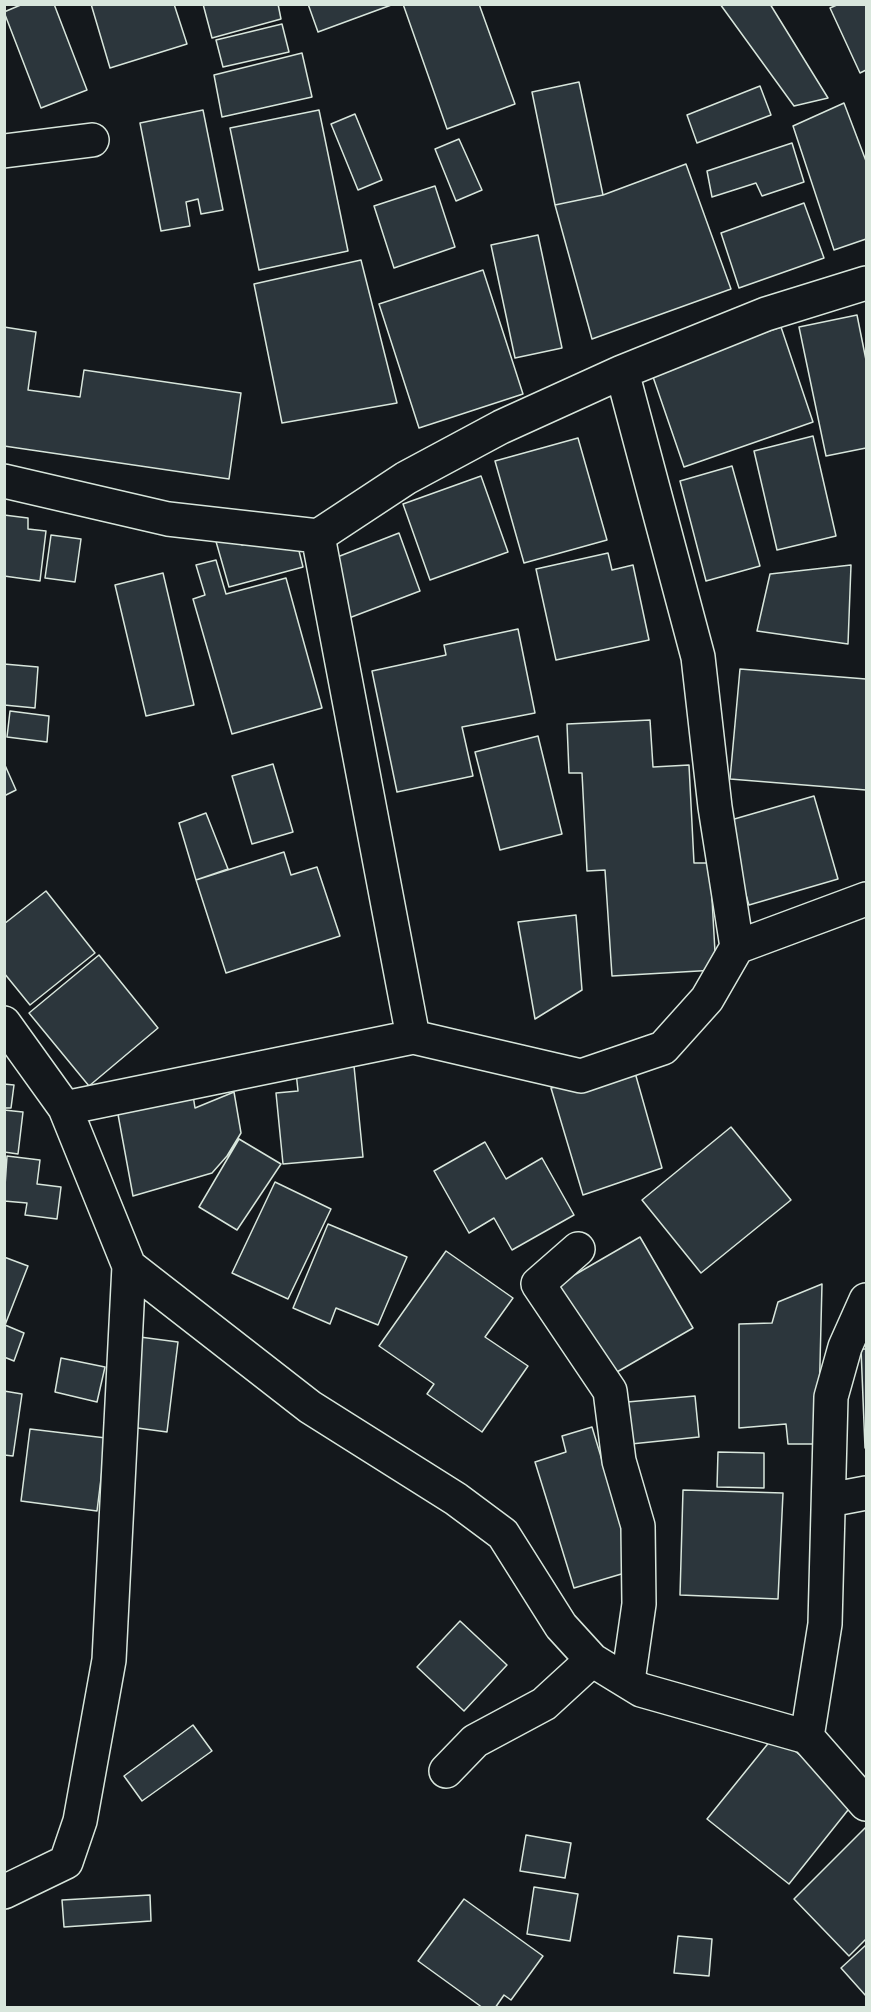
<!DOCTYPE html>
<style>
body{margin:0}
#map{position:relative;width:871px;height:2012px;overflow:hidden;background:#14181c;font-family:"Noto Sans",sans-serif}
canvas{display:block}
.frame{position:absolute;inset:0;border:6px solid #d8e6dc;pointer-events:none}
</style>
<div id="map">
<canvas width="871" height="2012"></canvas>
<div class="frame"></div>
</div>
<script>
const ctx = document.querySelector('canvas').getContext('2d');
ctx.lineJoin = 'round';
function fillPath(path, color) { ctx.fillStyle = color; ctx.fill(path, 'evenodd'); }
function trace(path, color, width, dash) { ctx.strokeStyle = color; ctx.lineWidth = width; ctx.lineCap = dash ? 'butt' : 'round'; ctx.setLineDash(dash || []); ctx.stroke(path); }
const building = new Path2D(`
 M 23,4 L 54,4 L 87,90 L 41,108 L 4,12 Z
 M 91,4 L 174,4 L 187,44 L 110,68 Z
 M 203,4 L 278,4 L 281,19 L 212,38 Z
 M 308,4 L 394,4 L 318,32 Z
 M 403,4 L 479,4 L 515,104 L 447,129 Z
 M 720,4 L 770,4 L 828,98 L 794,106 Z
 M 839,4 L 866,4 L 866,70 L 860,73 L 830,8 Z
 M 282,24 L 289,52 L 223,67 L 216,40 Z
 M 302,53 L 312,97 L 222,117 L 214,75 Z
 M 579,82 L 603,195 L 555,205 L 532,92 Z
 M 760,86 L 771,115 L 697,143 L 687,115 Z
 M 844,103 L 866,161 L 866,239 L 834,250 L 793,126 Z
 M 203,110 L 223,210 L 201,214 L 198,199 L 186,202 L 190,226 L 161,231 L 140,123 Z
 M 319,110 L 348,251 L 259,270 L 230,128 Z
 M 355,114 L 382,180 L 358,190 L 331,124 Z
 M 459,139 L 482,190 L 456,201 L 435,149 Z
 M 792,143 L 804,182 L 762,196 L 756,183 L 712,197 L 707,171 Z
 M 686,164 L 731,289 L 592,339 L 555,205 L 603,195 Z
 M 435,186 L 455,247 L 394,268 L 374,206 Z
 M 804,203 L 824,258 L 739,288 L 721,233 Z
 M 538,235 L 562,348 L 515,358 L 491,245 Z
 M 361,260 L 397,403 L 282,423 L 254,284 Z
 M 483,270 L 523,394 L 419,428 L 379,304 Z
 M 857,315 L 866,360 L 866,448 L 826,456 L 799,327 Z
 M 4,327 L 36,332 L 28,390 L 80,397 L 84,370 L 241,393 L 229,479 L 4,446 Z
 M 781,327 L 813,422 L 684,467 L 651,371 Z
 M 813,436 L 836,536 L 777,550 L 754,451 Z
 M 578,438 L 607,540 L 524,563 L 495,461 Z
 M 732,466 L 760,566 L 706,581 L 680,481 Z
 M 481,476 L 508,552 L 430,580 L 403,504 Z
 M 4,515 L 28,518 L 28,529 L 46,531 L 40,581 L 4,576 Z
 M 237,525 L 242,545 L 294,531 L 303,567 L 229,587 L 213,531 Z
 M 399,533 L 420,591 L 349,618 L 327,561 Z
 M 51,535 L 81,539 L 75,582 L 45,578 Z
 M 608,553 L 612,570 L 633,565 L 649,640 L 556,660 L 536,569 Z
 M 216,560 L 226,594 L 286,578 L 322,708 L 232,734 L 193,599 L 205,595 L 196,565 Z
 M 851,565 L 848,644 L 757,631 L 770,574 Z
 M 163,573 L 194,705 L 146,716 L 115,585 Z
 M 518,629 L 535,713 L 462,727 L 473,776 L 397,792 L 372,671 L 446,655 L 444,645 Z
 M 4,664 L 38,667 L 35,708 L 4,705 Z
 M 740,669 L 866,679 L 866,790 L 730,779 Z
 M 10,711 L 49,716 L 47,742 L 7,737 Z
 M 650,720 L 653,767 L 689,765 L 694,863 L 710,863 L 716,970 L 612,976 L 605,870 L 587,871 L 582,773 L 569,773 L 567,724 Z
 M 538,736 L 562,834 L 500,850 L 475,752 Z
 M 4,763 L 16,790 L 4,796 Z
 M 273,764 L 293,832 L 252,844 L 232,776 Z
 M 814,796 L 838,879 L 749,905 L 724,822 Z
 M 206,813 L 228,869 L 196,880 L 179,823 Z
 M 284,852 L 291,875 L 317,867 L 340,936 L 226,973 L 196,880 Z
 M 46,891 L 95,953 L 30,1005 L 4,973 L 4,924 Z
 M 576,915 L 582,990 L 535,1019 L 518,922 Z
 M 99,955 L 158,1028 L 89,1086 L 29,1013 Z
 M 354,1066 L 363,1157 L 283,1164 L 276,1093 L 298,1091 L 296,1072 Z
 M 634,1069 L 662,1168 L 583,1195 L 551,1088 Z
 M 4,1084 L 14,1085 L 11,1108 L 4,1108 Z
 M 234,1092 L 241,1133 L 227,1156 L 212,1173 L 133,1196 L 117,1109 L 193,1095 L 195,1108 Z
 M 4,1110 L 23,1112 L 18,1154 L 4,1152 Z
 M 731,1127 L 791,1200 L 701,1273 L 642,1200 Z
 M 239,1139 L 281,1164 L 237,1230 L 199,1207 Z
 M 485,1142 L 506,1179 L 542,1158 L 574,1215 L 512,1250 L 494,1218 L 469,1233 L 434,1171 Z
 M 7,1156 L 40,1160 L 37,1184 L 61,1187 L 57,1219 L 25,1215 L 27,1203 L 4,1201 Z
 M 275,1182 L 331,1209 L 288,1299 L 232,1273 Z
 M 328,1224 L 407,1257 L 378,1325 L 336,1308 L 330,1324 L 293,1308 Z
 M 640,1237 L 693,1328 L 610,1376 L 557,1285 Z
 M 446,1251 L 513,1298 L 485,1337 L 528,1366 L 482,1432 L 427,1394 L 434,1384 L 379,1346 Z
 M 4,1257 L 28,1266 L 5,1325 L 24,1333 L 14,1361 L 4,1357 Z
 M 822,1284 L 818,1444 L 788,1444 L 786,1424 L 739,1428 L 739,1324 L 772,1323 L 778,1302 Z
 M 140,1337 L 178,1342 L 167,1432 L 130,1427 Z
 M 861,1349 L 866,1349 L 866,1448 L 865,1448 Z
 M 61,1358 L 105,1367 L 97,1402 L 55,1392 Z
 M 4,1391 L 22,1394 L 13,1456 L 4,1455 Z
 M 695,1396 L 699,1437 L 631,1444 L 627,1402 Z
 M 592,1427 L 635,1570 L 574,1588 L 535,1462 L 566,1452 L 562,1436 Z
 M 30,1429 L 106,1438 L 97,1511 L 21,1501 Z
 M 718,1452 L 764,1453 L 764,1488 L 717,1487 Z
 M 683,1490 L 783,1493 L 778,1599 L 680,1595 Z
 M 460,1621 L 507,1665 L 464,1711 L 417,1667 Z
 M 193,1725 L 212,1751 L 142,1801 L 124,1776 Z
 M 775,1735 L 856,1800 L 789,1884 L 707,1819 Z
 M 866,1827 L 866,1939 L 849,1956 L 794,1899 Z
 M 526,1835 L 571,1843 L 565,1878 L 520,1871 Z
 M 534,1887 L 578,1894 L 570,1941 L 527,1934 Z
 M 150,1895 L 151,1921 L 64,1927 L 62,1900 Z
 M 464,1899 L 543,1956 L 511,2000 L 504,1995 L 495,2008 L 483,2008 L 418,1961 Z
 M 678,1936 L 712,1939 L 709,1976 L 674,1973 Z
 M 866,1945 L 866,1996 L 841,1968 Z`);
fillPath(building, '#2c363c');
trace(building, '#d8e6dc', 1.5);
const minor = new Path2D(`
 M 4,151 L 92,140
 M 4,481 L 168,519 L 318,536 L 406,478 L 501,427 L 622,372 L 766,314 L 866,283
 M 318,536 L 413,1037
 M 737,947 L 866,899
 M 4,1023 L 65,1108 L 129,1266 L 109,1660 L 80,1821 L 66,1862 L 4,1892
 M 65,1108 L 413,1037 L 581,1076 L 663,1048 L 707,999 L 737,947 L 715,807 L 698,657 L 622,372
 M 578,1249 L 538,1284 L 610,1391 L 619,1461 L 638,1526 L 639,1604 L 628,1681
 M 129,1266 L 310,1407 L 456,1499 L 503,1534 L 561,1626 L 592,1660 L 641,1690 L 807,1737 L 866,1804
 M 829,1500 L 866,1493
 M 807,1737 L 825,1624 L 831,1397 L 845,1347 L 866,1300
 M 446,1771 L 475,1741 L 544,1704 L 592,1660`);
trace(minor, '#d8e6dc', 36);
trace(minor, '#14181c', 33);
</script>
